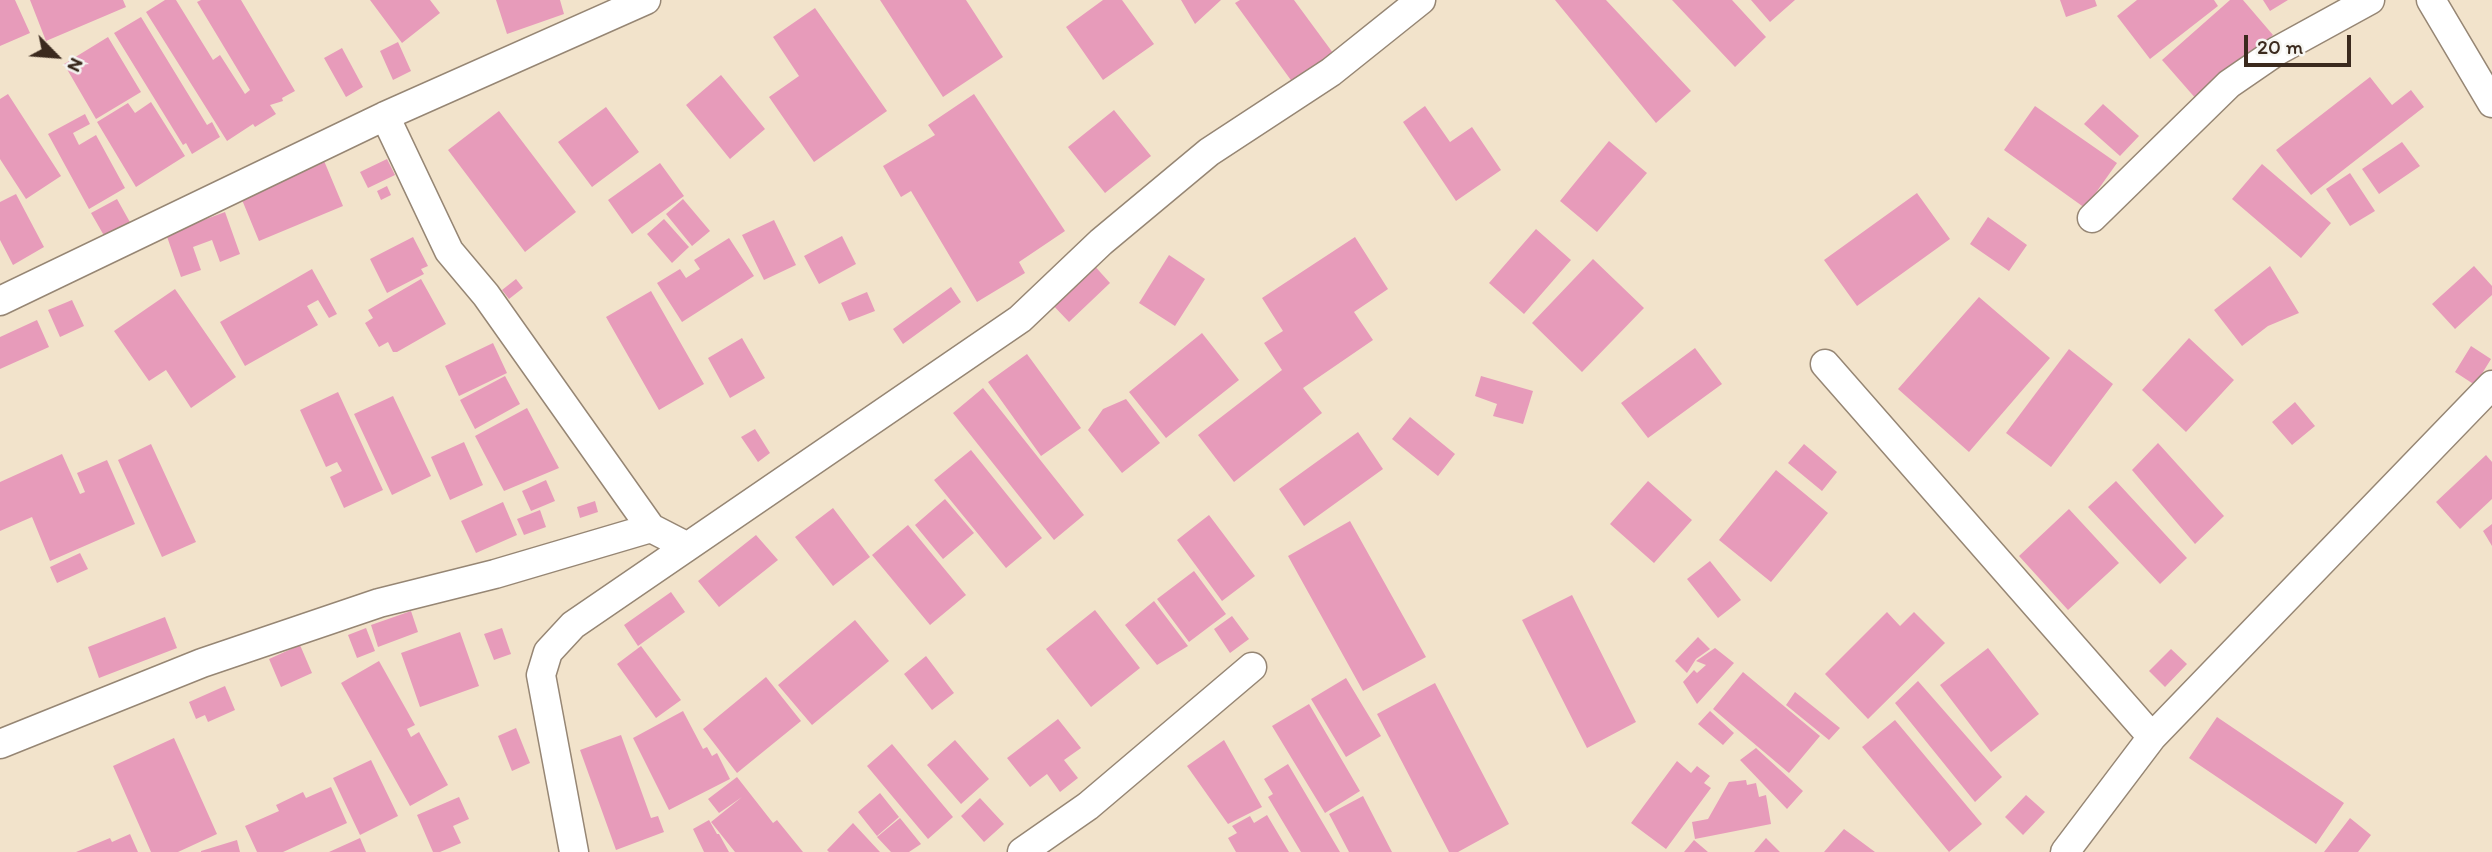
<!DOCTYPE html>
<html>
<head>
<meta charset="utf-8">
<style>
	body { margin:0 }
	#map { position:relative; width:2492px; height:852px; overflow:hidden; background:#f2e3cb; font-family:Itim,sans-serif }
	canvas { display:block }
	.north { position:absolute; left:21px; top:21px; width:70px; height:70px; -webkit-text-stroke:5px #f6f6f2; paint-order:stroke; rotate:115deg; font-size:19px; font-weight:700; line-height:28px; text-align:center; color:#3b2a1e }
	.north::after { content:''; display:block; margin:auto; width:24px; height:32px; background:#3b2a1e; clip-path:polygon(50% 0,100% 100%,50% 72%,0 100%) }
	.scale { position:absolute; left:2244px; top:35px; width:107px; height:32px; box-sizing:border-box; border:4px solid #3b2a1e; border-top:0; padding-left:9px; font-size:21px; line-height:24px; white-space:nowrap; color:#3b2a1e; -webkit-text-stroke:5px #f6f6f2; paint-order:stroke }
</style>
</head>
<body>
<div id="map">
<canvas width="2492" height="852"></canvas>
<div class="north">N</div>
<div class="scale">20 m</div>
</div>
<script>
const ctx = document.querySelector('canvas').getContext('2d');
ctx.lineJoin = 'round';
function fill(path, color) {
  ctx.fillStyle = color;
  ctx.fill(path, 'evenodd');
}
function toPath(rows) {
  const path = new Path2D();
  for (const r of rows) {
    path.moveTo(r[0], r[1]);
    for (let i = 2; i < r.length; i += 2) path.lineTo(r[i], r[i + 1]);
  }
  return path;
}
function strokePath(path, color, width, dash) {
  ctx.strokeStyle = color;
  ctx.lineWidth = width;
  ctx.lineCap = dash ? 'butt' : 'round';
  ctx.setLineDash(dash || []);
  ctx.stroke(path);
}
const building = toPath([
	[0,0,15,0,30,33,0,46],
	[30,0,123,0,126,7,46,41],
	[165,0,176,0,213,60,220,55,245,94,250,90,197,2,201,0,241,0,295,91,282,98,283,101,270,105,276,114,255,127,253,124,227,141,146,12],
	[370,0,430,0,440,13,402,43],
	[496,0,560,0,564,14,507,34],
	[880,0,966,0,1003,57,943,97],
	[1103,0,1122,0,1154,44,1103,80,1066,27],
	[1181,0,1221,0,1195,24],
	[1240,0,1294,0,1333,53,1293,83,1235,3],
	[1555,0,1606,0,1691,91,1656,123],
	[1672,0,1732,0,1766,37,1735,67],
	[1751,0,1795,0,1770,22],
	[2060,0,2095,0,2097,6,2066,17],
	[2137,0,2214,0,2218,6,2150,59,2117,16],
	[2230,0,2243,0,2273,35,2197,100,2162,60],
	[2263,0,2288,0,2270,11],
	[815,8,887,111,814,162,769,97,799,76,773,37],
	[141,17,207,125,212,122,220,137,192,154,186,143,183,145,114,33],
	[108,37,141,92,96,119,64,64],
	[398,42,411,71,393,80,380,51],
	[342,48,363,87,346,97,324,58],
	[721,75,765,129,730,159,686,105],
	[2370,77,2392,105,2411,90,2424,107,2311,195,2276,150],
	[8,94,61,176,26,199,0,159,0,99],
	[974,94,1065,231,1019,262,1025,273,977,302,911,191,901,197,883,166,935,135,928,125],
	[151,102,185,156,136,187,97,122,128,103,135,113],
	[2103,104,2139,136,2120,156,2084,124],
	[1425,106,1450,142,1472,127,1501,170,1456,201,1403,122],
	[2035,106,2117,163,2085,208,2004,150],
	[606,107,639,152,592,187,558,142],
	[1114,110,1151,156,1105,193,1068,147],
	[499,111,576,212,525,252,448,150],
	[85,114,90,124,73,133,79,145,96,135,125,188,89,209,48,134],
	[1609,141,1647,173,1597,232,1560,201],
	[2402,142,2420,166,2379,194,2362,169],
	[322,156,343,206,259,241,240,195],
	[387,159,395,175,368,188,360,172],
	[660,163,684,196,632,234,608,200],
	[2262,164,2331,223,2301,258,2232,199],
	[2350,173,2375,211,2350,226,2326,189],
	[387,186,391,195,381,200,377,191],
	[1917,193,1950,239,1857,306,1824,260],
	[16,194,44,247,13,265,0,240,0,202],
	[117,199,131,224,106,239,91,213],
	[683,199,710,231,692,246,666,214],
	[225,212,240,254,220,262,212,240,193,247,201,270,181,277,164,228,185,227],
	[1988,217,2027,245,2009,271,1970,244],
	[664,219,689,247,672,263,647,234],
	[774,220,796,265,764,280,742,235],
	[1536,229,1571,260,1524,314,1489,283],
	[842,236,856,264,819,284,804,256],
	[413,237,428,266,421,269,424,274,387,293,370,259],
	[1355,237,1388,289,1354,312,1373,340,1303,388,1322,413,1234,482,1198,435,1282,370,1264,343,1283,331,1262,298],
	[729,238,754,276,682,322,657,283,680,269,686,278,700,269,694,260],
	[1169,255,1205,279,1175,326,1139,303],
	[1593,259,1644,308,1582,372,1532,323],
	[1092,263,1110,283,1069,322,1050,302],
	[2270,266,2299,313,2268,326,2242,346,2214,310],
	[2474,266,2492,286,2492,295,2455,329,2432,304],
	[312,269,337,314,329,318,318,300,307,306,318,325,245,366,220,322],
	[421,279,446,324,397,352,393,352,388,342,379,347,365,323,373,318,368,310],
	[516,279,523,288,509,299,502,290],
	[951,287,961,302,903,344,893,329],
	[175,289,236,377,191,408,166,370,149,381,114,331],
	[651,291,704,384,659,410,606,317],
	[867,292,875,311,849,321,841,303],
	[1979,297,2050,358,1969,452,1898,389],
	[72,300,84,326,60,337,48,310],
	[37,320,49,347,0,369,0,337],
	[1202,333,1239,380,1166,438,1129,392],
	[742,338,765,378,730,398,708,358],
	[2189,338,2234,380,2186,432,2142,390],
	[493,343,507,373,459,396,445,366],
	[2471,346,2491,359,2475,385,2455,372],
	[1695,348,1722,384,1648,438,1621,403],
	[2069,349,2113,384,2051,467,2006,433],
	[1027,354,1081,428,1041,456,988,382],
	[505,376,520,404,475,429,460,400],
	[1481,376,1533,391,1523,424,1493,416,1497,404,1475,396],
	[983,388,1084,515,1054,540,953,413],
	[338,392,383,490,344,508,330,477,342,471,337,462,326,467,300,410],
	[393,396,431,476,392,495,354,414],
	[1126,399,1160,443,1122,473,1088,430,1103,409],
	[2295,402,2315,426,2292,445,2272,422],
	[527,408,559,468,504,491,475,436],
	[1410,417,1455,454,1438,476,1392,439],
	[755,429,770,453,758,462,741,437],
	[1358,432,1383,469,1304,526,1279,489],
	[464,442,483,485,450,500,431,457],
	[2158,443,2224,516,2195,544,2132,470],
	[151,444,196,542,162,557,118,460],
	[1804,444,1837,472,1822,491,1788,463],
	[971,450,1042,538,1006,568,934,480],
	[62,454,80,494,85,492,77,473,107,460,135,524,50,561,32,517,0,531,0,482],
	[2486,455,2492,462,2492,499,2460,529,2436,502],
	[1776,470,1828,513,1771,582,1719,540],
	[546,480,555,501,531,511,522,491],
	[1648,481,1692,520,1654,563,1610,524],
	[2116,481,2187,558,2160,584,2088,507],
	[945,499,974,533,943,559,915,525],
	[595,501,598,512,580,518,577,507],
	[503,502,517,535,476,553,461,521],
	[833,508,870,557,833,586,795,537],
	[2069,509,2119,563,2068,610,2019,556],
	[540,510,546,527,524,535,517,519],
	[1209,515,1255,576,1222,601,1177,540],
	[1350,521,1426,657,1363,691,1288,556],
	[2492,524,2492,546,2483,531],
	[908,525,966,595,930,625,872,555],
	[756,535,778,560,719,607,698,581],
	[80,553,88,569,57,583,50,567],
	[1710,561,1741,600,1718,618,1687,579],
	[1194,571,1226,614,1189,642,1157,599],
	[671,592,685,612,638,646,624,625],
	[1572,595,1636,722,1587,748,1522,620],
	[1154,601,1188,646,1157,665,1125,625],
	[1095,610,1140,668,1091,707,1046,649],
	[411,611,418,632,378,647,371,625],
	[1887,612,1900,626,1914,612,1945,643,1868,719,1825,674],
	[1232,616,1249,639,1230,653,1214,629],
	[165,617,177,648,99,678,88,647],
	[855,620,889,661,812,725,778,685],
	[366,628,375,651,357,658,348,635],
	[502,628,511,654,494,660,484,634],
	[460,632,479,686,420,707,401,653],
	[1698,637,1710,649,1696,659,1687,673,1675,661],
	[300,645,312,673,281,687,269,659],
	[641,646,681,700,656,718,617,664],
	[1715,648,1734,663,1697,704,1683,682,1694,670,1697,673,1706,665,1696,661],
	[1988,648,2039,714,1991,752,1940,685],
	[2171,649,2187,664,2165,687,2149,671],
	[926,656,954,693,932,710,904,674],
	[379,661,415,725,407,729,411,737,419,732,448,785,410,806,341,683],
	[1743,672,1820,736,1789,773,1713,709],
	[766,677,801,721,737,773,703,729],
	[1346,678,1381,736,1346,757,1311,699],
	[1918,681,2002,777,1975,802,1895,703],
	[1435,683,1509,824,1458,852,1449,852,1377,714],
	[225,686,235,710,208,722,205,715,196,719,189,702],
	[1795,692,1840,728,1829,740,1786,705],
	[1309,704,1360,791,1325,813,1272,726],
	[683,711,703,749,707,747,712,756,717,753,730,779,669,810,633,738],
	[1710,711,1734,733,1723,745,1698,724],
	[2217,717,2344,803,2316,844,2189,758],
	[1058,719,1081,748,1064,760,1078,778,1060,792,1047,774,1030,787,1007,758],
	[1895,720,1982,824,1949,852,1862,747],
	[516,728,530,763,512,771,498,736],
	[621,735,651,818,658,816,664,832,616,850,580,750],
	[174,738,217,834,178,852,151,852,113,766],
	[955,740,989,779,961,804,927,765],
	[1224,740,1262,807,1228,824,1187,766],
	[892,744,953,817,928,839,867,766],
	[1756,748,1803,791,1787,809,1740,760],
	[371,760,398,816,360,835,333,778],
	[1677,761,1691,773,1697,766,1710,776,1704,783,1711,788,1666,849,1631,823],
	[1288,764,1340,852,1301,852,1268,797,1273,794,1264,779],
	[737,777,773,823,777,820,803,852,735,852,711,822,742,797,719,813,708,799],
	[1746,780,1747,785,1756,783,1759,797,1766,795,1771,824,1695,839,1692,822,1708,819,1729,782],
	[331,787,347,823,283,852,257,852,245,826,279,811,276,805,303,792,306,798],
	[880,793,899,817,877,836,858,812],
	[2026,795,2045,812,2023,835,2005,817],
	[1363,796,1392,852,1349,852,1329,814],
	[459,797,469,819,453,826,461,843,440,852,433,852,417,815],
	[980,798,1004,824,984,842,961,816],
	[1267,815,1289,852,1236,852,1228,838,1237,833,1232,826,1250,816,1254,823],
	[900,818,921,844,909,852,891,852,877,837],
	[2350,818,2371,835,2358,852,2324,852],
	[709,820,717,834,719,834,729,852,704,852,693,829],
	[853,823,880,852,829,852,827,850],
	[1844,829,1875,852,1824,852],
	[130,834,138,852,76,852,110,838,112,842],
	[360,838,366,852,329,852],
	[1766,838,1780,852,1754,852],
	[237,840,240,852,201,852,201,851],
	[1694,840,1708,852,1684,852]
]);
const street = toPath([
	[2431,0,2492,103],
	[385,116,449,251,486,295,651,528],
	[2092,218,2229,84,2277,51,2370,0],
	[0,301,385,116,646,0],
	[1825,364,2152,737],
	[0,744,202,663,379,603,495,574,651,528,686,546],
	[574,852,541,675,548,652,573,625,1020,319,1101,242,1209,152,1331,72,1421,0],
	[1022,852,1088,806,1252,667],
	[2065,852,2152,737,2492,385]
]);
fill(building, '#e79bba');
strokePath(street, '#968674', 31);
strokePath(street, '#fff', 28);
</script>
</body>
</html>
